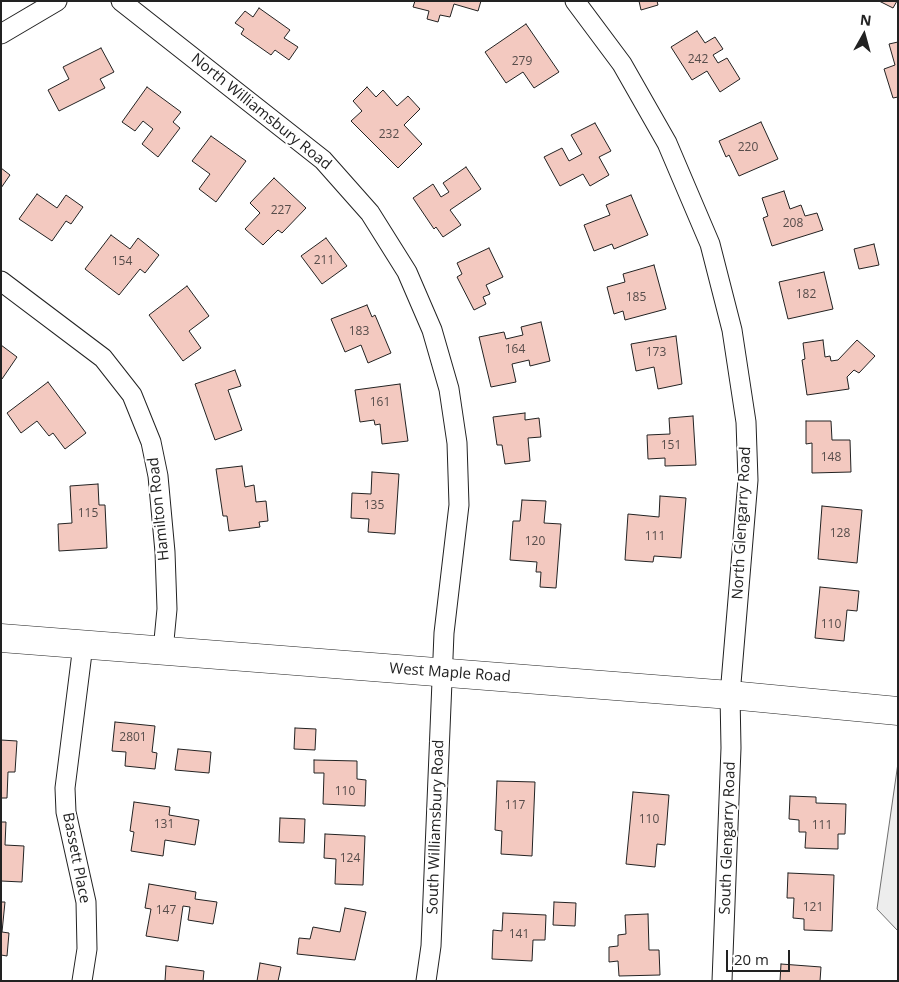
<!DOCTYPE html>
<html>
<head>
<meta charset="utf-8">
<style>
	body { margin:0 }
	#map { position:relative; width:899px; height:982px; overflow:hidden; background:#fff; font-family:"Open Sans",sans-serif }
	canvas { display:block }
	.frame { position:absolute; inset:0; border:2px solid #222; pointer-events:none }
	.north { position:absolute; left:839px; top:10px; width:50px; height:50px; -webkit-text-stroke:4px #fff; paint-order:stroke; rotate:7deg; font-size:14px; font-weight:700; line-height:20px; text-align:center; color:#222 }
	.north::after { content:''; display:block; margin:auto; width:18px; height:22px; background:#222; clip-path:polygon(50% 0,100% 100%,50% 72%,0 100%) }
	.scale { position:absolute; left:726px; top:950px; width:64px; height:22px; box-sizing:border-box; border:2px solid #222; border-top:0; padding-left:6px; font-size:15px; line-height:18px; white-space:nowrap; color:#222; -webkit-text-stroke:4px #fff; paint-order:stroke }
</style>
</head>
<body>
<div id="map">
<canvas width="899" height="982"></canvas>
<div class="frame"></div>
<div class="north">N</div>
<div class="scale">20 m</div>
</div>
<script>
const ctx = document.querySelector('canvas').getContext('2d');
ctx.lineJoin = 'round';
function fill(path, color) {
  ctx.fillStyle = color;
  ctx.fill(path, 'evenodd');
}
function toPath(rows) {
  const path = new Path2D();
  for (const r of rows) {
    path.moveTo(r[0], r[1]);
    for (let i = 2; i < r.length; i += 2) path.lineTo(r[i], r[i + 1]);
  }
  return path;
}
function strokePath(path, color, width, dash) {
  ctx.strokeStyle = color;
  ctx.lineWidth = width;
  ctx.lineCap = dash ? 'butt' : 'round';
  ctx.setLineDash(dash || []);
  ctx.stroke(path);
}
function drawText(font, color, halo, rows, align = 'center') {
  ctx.font = font + ' "Open Sans",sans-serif';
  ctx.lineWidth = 4;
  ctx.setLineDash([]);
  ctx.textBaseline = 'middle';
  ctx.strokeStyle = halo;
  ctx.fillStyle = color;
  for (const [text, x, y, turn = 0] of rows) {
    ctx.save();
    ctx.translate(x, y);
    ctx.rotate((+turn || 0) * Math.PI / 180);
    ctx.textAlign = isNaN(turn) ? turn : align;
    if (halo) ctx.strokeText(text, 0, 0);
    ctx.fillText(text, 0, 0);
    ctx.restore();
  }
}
const parking = toPath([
	[898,763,898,931,877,909,898,763]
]);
const building = toPath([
	[415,1,481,1,478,11,454,4,450,17,440,15,438,22,427,19,429,11,413,7,415,1],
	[639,1,657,1,658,5,641,10,639,1],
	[879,1,897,1,893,8,879,1],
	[259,8,290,30,284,38,298,47,289,60,275,50,271,55,241,34,244,29,235,23,245,11,253,17,259,8],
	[526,24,559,72,534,88,523,72,506,83,485,52,526,24],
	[697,31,705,43,715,37,723,49,713,55,718,63,727,58,740,79,720,92,707,71,692,80,671,47,697,31],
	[898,42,898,97,893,98,884,69,895,65,889,44,898,42],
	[101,48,114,72,100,79,105,88,59,111,48,90,69,79,63,67,101,48],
	[147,87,181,112,173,122,180,128,158,157,142,144,153,129,143,121,135,131,122,122,147,87],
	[367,87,376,97,383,90,397,106,408,96,420,109,404,125,422,144,398,168,351,121,362,111,353,101,367,87],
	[761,122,778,159,739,176,729,155,726,157,719,141,761,122],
	[595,123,611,151,599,157,609,175,590,186,583,174,560,186,544,157,562,148,569,161,582,154,571,135,595,123],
	[211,136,246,161,216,202,199,189,210,174,192,161,211,136],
	[466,167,481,189,450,210,461,225,443,237,436,227,434,229,413,198,433,184,441,197,449,192,443,183,466,167],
	[1,168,10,175,1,188,1,168],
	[274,178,306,208,282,233,278,230,263,245,245,229,260,213,250,203,274,178],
	[784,191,790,209,801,205,805,216,817,213,823,230,772,246,763,218,768,216,762,198,784,191],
	[37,194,57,208,66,195,83,207,71,224,66,221,52,241,19,219,37,194],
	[631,195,648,235,614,249,612,244,594,251,584,225,610,215,606,205,631,195],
	[111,235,130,249,138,238,159,255,145,273,140,269,119,295,85,269,111,235],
	[326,238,347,266,322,284,301,256,326,238],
	[874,244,879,265,859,269,854,249,874,244],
	[489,248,503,277,486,285,490,294,483,297,486,304,474,310,457,277,462,274,457,263,489,248],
	[654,265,666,309,625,320,623,311,614,314,607,287,625,282,623,274,654,265],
	[824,272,833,309,788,319,779,282,824,272],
	[187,286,209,316,189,331,201,348,183,361,149,315,187,286],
	[367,305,372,317,375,315,391,353,368,363,361,345,345,352,331,319,367,305],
	[541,322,550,361,530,366,529,360,512,364,516,382,491,387,479,337,504,332,506,339,523,335,521,327,541,322],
	[676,336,682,384,658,389,654,367,636,371,631,344,676,336],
	[823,340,825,357,830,356,831,361,838,360,857,340,875,356,859,373,854,370,847,377,849,389,807,395,802,360,805,359,803,343,823,340],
	[1,345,17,357,2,379,1,379,1,345],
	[235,370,241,386,228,390,242,430,215,440,195,384,235,370],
	[48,382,86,433,65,449,53,433,49,436,37,421,21,433,7,413,48,382],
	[400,384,408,441,382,444,380,424,375,425,374,420,360,422,355,390,400,384],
	[525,413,525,420,539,418,541,437,528,438,530,461,505,464,502,445,497,445,493,417,525,413],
	[693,416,696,465,665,466,665,458,648,459,647,435,670,434,669,418,693,416],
	[806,421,831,421,832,440,850,440,851,472,812,473,812,443,806,444,806,421],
	[242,466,245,487,254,485,256,502,266,501,268,521,259,522,260,527,229,531,227,516,223,516,216,469,242,466],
	[372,472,399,474,395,534,368,532,369,519,351,518,352,493,371,494,372,472],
	[98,484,99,505,105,505,107,548,59,551,58,524,72,523,70,486,98,484],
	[660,496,686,498,681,558,654,556,653,562,625,560,628,514,659,517,660,496],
	[522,500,546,501,544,523,561,524,556,588,540,587,541,572,536,572,537,562,510,560,513,521,520,521,522,500],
	[822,506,862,510,857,563,818,559,822,506],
	[820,587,859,591,857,611,847,610,844,641,815,638,820,587],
	[115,722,155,726,152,752,157,753,155,769,125,766,126,752,112,751,115,722],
	[295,728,316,729,315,750,294,749,295,728],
	[1,740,17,741,15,772,8,772,7,798,1,798,1,740],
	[178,749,211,752,209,773,175,770,178,749],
	[314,760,357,761,357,779,366,780,365,806,323,804,324,773,314,773,314,760],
	[497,781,535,782,532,856,501,854,502,831,495,830,497,781],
	[633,792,669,795,665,845,657,844,655,867,626,864,633,792],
	[790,796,816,797,816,803,846,804,845,834,838,834,838,849,805,848,806,832,799,832,799,820,789,819,790,796],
	[134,802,170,807,169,815,199,820,195,845,165,840,163,856,131,851,134,832,130,831,134,802],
	[280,818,305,819,304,843,279,842,280,818],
	[1,822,6,822,5,845,24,846,22,882,1,881,1,822],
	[325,834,365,836,363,885,335,884,336,859,324,858,325,834],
	[788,873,834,875,832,931,804,930,804,919,793,918,794,898,787,898,788,873],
	[149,884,196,892,195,899,217,902,213,924,188,920,190,907,183,906,178,941,146,936,151,909,145,908,149,884],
	[1,902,5,902,2,932,9,933,7,956,1,955,1,902],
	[554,902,576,903,575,926,553,925,554,902],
	[345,908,366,912,355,960,297,954,299,938,310,939,313,927,340,932,345,908],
	[503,913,546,915,545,940,533,940,532,961,492,959,493,930,502,931,503,913],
	[648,914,649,950,659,950,660,975,619,976,618,961,609,962,609,947,618,946,618,935,626,934,625,915,648,914],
	[260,963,281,967,278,981,257,981,260,963],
	[781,964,821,967,820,981,780,981,781,964],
	[166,966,204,971,203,981,165,981,166,966]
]);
const minor = toPath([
	[121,1,323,160,370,213,407,272,432,330,449,389,457,443,459,505,444,633,431,946,426,981],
	[575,1,622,64,667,143,710,244,732,330,746,422,748,480,730,695,731,748,722,981],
	[1,34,57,1],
	[1,281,103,358,132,395,151,442,158,476,165,552,167,609,163,651],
	[82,981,87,949,86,902,66,812,65,788,83,645]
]);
const secondary = toPath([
	[1,638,730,695,898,711]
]);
const numberNames = [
	["242",698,60],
	["279",522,62],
	["232",389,135],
	["220",748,148],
	["227",281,211],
	["208",793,224],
	["211",324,261],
	["154",122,262],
	["182",806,295],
	["185",636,298],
	["183",359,332],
	["164",515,350],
	["173",656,353],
	["161",380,403],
	["151",671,446],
	["148",831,458],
	["135",374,506],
	["115",88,514],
	["128",840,534],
	["111",655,537],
	["120",535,542],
	["110",831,625],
	["2801",133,738],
	["110",345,792],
	["117",515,806],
	["110",649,820],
	["131",164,825],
	["111",822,826],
	["124",350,859],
	["121",813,908],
	["147",166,911],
	["141",519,935]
];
const streetNames = [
	["North Williamsbury Road",261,112,39],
	["Hamilton Road",159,509,-96],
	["North Glengarry Road",742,523,-87],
	["West Maple Road",450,673,4],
	["South Williamsbury Road",436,827,-88],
	["South Glengarry Road",728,838,-88],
	["Bassett Place",76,858,79]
];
fill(parking, '#ededed');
strokePath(parking, '#6f6f6f', 1);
fill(building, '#f3c9c0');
strokePath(building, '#222', 1);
strokePath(minor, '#222', 21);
strokePath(secondary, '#222', 29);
strokePath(minor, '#fff', 19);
strokePath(secondary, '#fff', 28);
drawText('12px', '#564c4a', null, numberNames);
drawText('15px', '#222', '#fff', streetNames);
</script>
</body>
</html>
